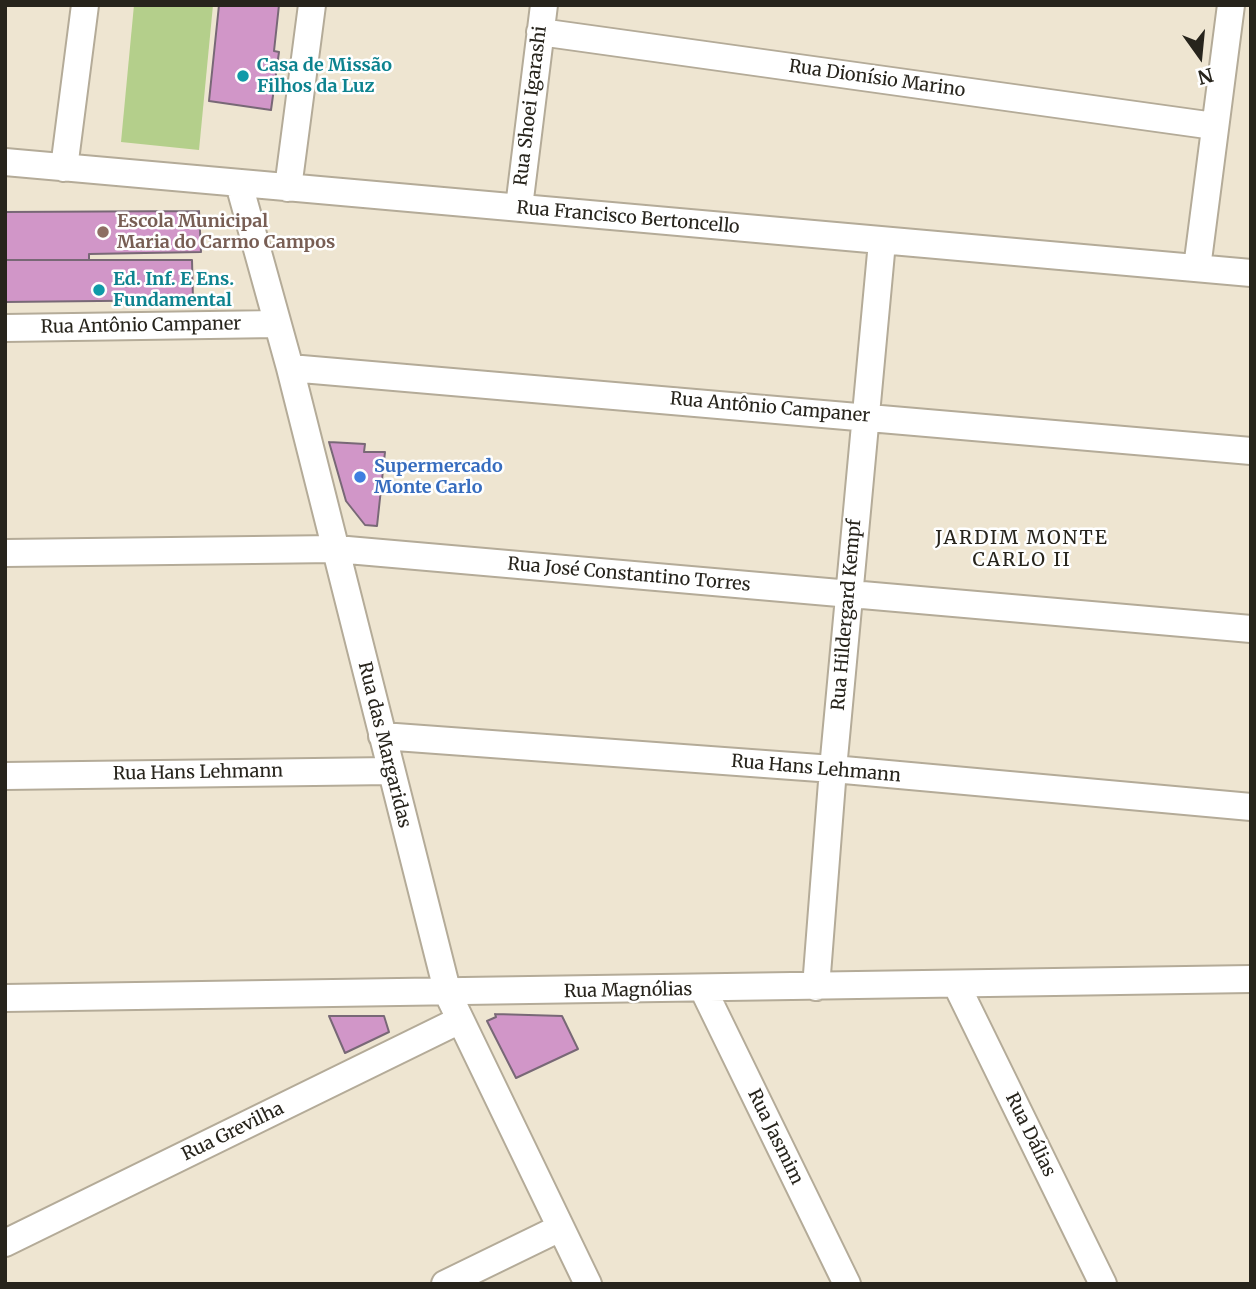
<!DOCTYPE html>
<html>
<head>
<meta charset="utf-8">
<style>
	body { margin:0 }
	#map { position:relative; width:1256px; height:1289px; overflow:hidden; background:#eee5d1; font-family:Merriweather,serif }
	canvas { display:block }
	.frame { position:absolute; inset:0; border:7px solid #27241c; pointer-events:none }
	.north { position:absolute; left:1165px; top:21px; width:70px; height:70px; -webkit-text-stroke:5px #fff; paint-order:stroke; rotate:165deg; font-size:19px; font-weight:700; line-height:28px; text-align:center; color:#27241c }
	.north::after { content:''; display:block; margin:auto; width:24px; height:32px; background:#27241c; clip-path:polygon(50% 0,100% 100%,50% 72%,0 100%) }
</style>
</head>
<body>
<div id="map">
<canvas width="1256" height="1289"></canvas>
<div class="frame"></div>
<div class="north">N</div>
</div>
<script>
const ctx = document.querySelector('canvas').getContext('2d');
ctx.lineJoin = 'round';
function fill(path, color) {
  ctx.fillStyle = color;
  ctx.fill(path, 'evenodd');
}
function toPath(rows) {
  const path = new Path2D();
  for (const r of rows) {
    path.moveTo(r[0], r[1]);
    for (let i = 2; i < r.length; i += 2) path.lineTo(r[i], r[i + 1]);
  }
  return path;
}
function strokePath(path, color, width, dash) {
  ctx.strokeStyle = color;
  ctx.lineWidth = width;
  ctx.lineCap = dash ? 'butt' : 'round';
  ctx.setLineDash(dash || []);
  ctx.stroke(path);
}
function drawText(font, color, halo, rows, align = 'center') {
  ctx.font = font + ' Merriweather,serif';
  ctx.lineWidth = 5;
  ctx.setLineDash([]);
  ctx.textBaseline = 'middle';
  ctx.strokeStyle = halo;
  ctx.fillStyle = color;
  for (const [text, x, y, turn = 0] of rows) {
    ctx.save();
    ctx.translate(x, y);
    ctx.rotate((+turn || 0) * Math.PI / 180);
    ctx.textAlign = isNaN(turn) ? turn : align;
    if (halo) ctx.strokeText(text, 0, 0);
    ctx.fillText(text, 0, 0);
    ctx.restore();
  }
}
const green = toPath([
	[134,5,213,5,199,150,121,142]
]);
const building = toPath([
	[219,5,279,5,274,51,279,52,271,110,209,101,219,5],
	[199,211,201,252,89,254,89,260,5,260,5,212,199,211],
	[5,260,192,260,193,300,5,302,5,260],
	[329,442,365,444,364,452,385,452,377,526,365,525,346,501,329,442],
	[495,1014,562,1016,578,1049,516,1078,487,1021,496,1017,495,1014],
	[329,1016,384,1016,389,1032,345,1053,329,1016]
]);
const street = toPath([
	[540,32,1214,126],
	[5,162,1251,273],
	[64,168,85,5],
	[239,184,290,368,448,994,588,1284],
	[288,188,312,5],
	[519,207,544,5],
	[1197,268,1231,5],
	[5,328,277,324],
	[290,368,1251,451],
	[5,553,336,549,1251,629],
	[382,736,833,769,1251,807],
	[5,776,391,771],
	[957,986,1103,1284],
	[816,987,833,769,882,242],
	[703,989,847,1284],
	[5,998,1251,979],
	[5,1243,460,1020],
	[445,1284,560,1228]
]);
const markers = [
	[243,76,7,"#0f9aa8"],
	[103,232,7,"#8d6e63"],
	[99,290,7,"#0f9aa8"],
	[360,477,7,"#3f7fe0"]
];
const cultureNames = [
	["Casa de Missão",257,66],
	["Filhos da Luz",257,87],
	["Ed. Inf. E Ens.",113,280],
	["Fundamental",113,301]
];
const streetNames = [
	["Rua Dionísio Marino",877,79,8],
	["Rua Shoei Igarashi",531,106,-83],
	["Rua Francisco Bertoncello",628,218,5],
	["Rua Antônio Campaner",141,326,-1],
	["Rua Antônio Campaner",770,408,5],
	["Rua José Constantino Torres",629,575,5],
	["Rua Hildergard Kempf",847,615,-85],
	["Rua das Margaridas",384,745,76],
	["Rua Hans Lehmann",816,769,5],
	["Rua Hans Lehmann",198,773,-1],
	["Rua Magnólias",628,991,-1],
	["Rua Grevilha",233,1132,-26],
	["Rua Dálias",1030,1135,64],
	["Rua Jasmim",775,1137,64]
];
const educationNames = [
	["Escola Municipal",117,222],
	["Maria do Carmo Campos",117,243]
];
const shopNames = [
	["Supermercado",374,467],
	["Monte Carlo",374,488]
];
const neighbourhoodNames = [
	["JARDIM MONTE",1022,539],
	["CARLO II",1022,561]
];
fill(green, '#b4cf8b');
fill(building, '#d196c8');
strokePath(building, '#786876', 2);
strokePath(street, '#b4ab98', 30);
strokePath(street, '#fff', 26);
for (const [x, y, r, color] of markers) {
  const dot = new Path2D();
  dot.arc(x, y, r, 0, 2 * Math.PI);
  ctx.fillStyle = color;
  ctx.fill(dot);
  strokePath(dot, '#fff', 2.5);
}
drawText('bold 18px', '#0d838f', '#fff', cultureNames, 'left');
drawText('18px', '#27241c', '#fff', streetNames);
drawText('bold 18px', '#785e54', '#fff', educationNames, 'left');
drawText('bold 18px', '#366cbe', '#fff', shopNames, 'left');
ctx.letterSpacing = '2px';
drawText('19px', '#27241c', '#fff', neighbourhoodNames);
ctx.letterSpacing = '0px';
</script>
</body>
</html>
